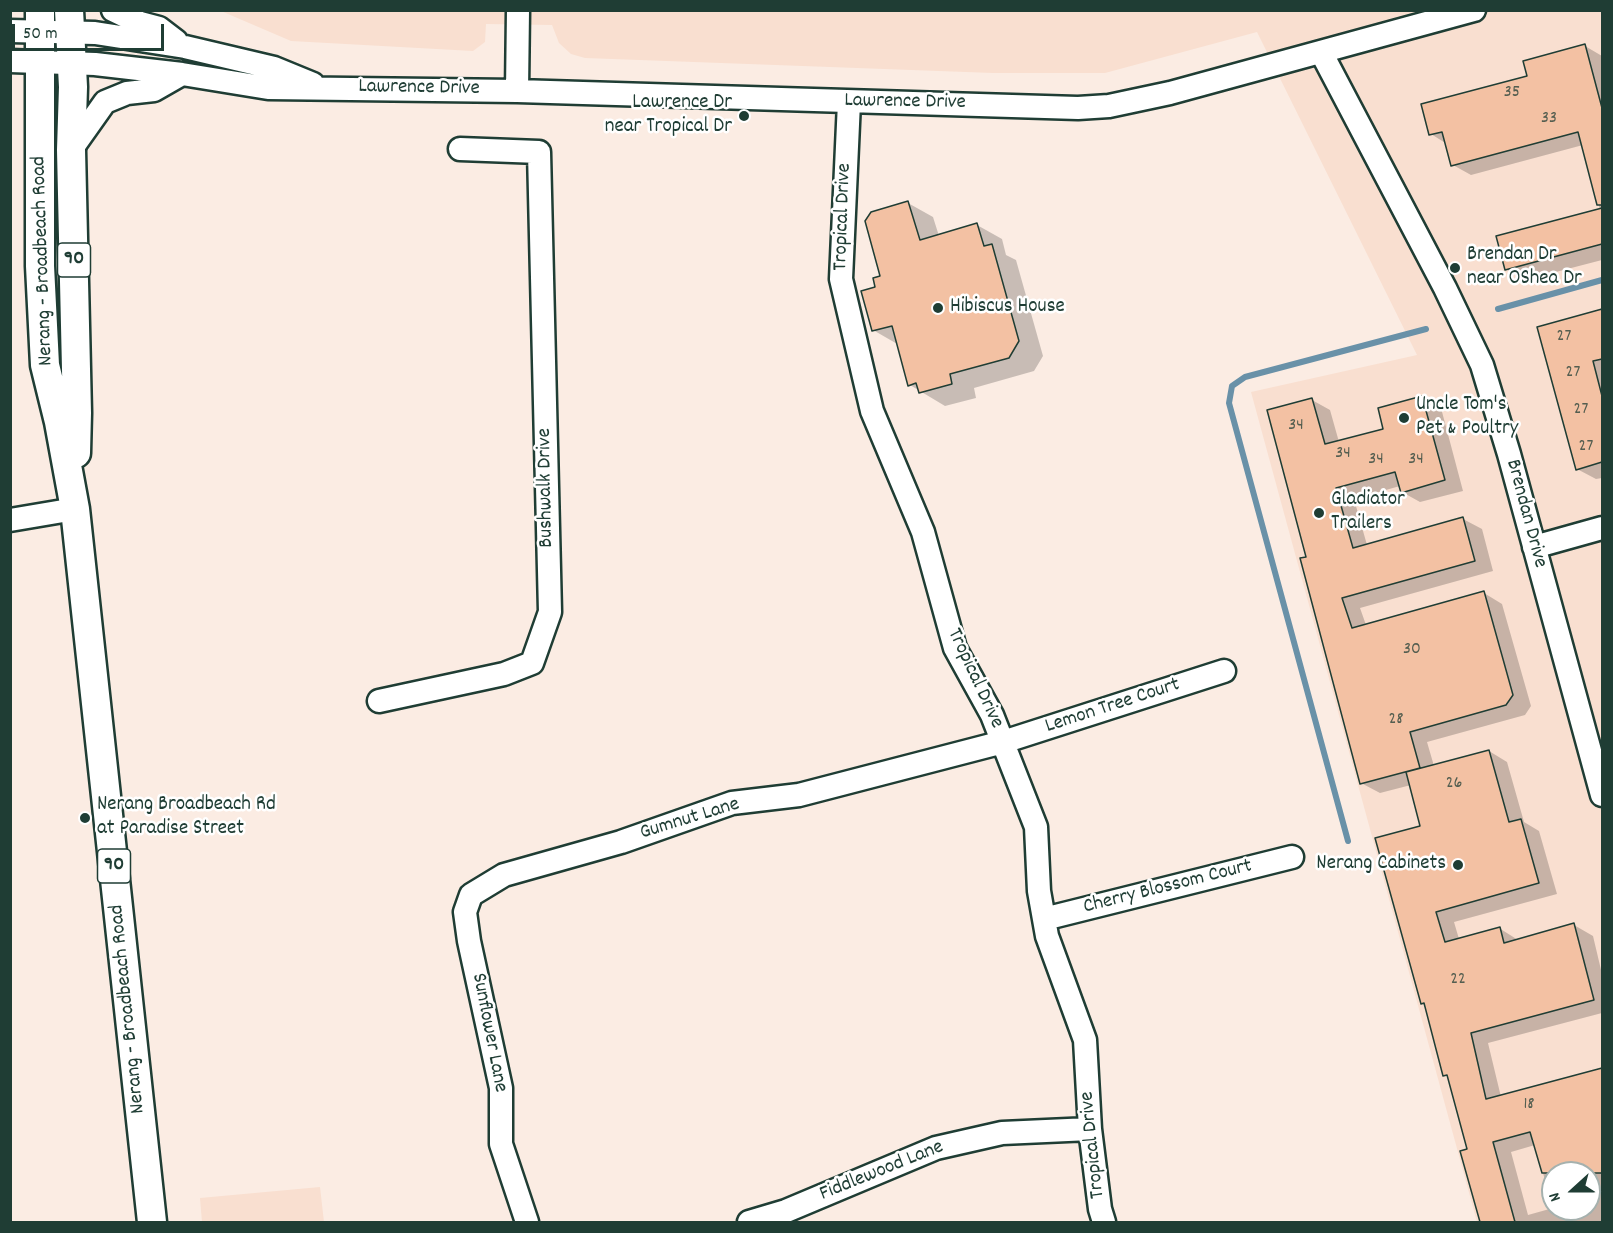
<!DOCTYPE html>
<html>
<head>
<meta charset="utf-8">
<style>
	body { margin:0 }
	#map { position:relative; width:1613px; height:1233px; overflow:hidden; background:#fbece3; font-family:Dekko,sans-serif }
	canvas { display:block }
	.frame { position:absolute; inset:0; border:12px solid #1f3d34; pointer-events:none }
	.north { position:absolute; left:1541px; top:1161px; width:60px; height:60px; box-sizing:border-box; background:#fff; border:2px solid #a5b1ae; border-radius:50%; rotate:249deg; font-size:16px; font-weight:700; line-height:24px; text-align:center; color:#1f3d34 }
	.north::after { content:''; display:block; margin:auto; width:21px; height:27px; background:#1f3d34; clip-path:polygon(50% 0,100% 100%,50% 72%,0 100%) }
	.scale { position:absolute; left:12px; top:24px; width:152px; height:27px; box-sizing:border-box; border:3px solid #1f3d34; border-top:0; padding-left:8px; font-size:18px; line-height:21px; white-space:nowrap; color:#1f3d34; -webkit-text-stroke:4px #fff; paint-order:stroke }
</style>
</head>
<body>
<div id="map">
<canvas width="1613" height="1233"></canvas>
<div class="frame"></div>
<div class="north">N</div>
<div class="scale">50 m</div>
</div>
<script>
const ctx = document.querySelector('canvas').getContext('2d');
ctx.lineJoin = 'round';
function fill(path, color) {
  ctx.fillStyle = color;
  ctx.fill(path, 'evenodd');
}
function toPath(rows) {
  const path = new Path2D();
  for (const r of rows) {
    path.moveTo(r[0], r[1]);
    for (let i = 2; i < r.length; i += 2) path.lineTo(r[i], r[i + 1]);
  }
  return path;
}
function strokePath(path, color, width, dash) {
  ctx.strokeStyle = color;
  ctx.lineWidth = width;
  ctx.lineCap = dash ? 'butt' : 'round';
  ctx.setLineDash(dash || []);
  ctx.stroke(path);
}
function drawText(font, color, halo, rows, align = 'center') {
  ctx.font = font + ' Dekko,sans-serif';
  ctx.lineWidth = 5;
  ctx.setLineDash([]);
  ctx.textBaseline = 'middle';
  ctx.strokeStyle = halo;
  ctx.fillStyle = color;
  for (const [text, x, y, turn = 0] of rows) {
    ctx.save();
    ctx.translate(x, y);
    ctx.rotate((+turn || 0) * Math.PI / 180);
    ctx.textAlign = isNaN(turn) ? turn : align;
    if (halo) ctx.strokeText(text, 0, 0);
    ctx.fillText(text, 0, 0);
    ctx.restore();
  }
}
const built = toPath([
	[221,11,1602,11,1602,1222,1477,1222,1251,392,1417,355,1257,32,1105,73,993,73,585,58,571,54,559,43,552,25,486,24,485,42,473,51,291,41],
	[1553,1173,1589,1173,1589,1209,1553,1209],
	[320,1187,324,1222,202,1222,200,1198]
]);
const shadow = toPath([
	[1585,46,1602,56,1602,260,1525,280,1506,269,1600,210,1583,145,1471,175,1453,165,1447,144,1431,134],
	[908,203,933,217,939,236,977,225,1002,239,1006,255,1016,260,1043,356,1034,371,974,388,976,398,945,406,910,385,899,345,873,330,877,288],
	[1602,310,1602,478,1596,479,1577,469,1539,328],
	[1422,398,1441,408,1463,491,1420,502,1402,492,1400,486,1354,499,1367,545,1463,519,1482,529,1493,571,1360,608,1366,625,1484,593,1502,604,1531,706,1525,715,1427,742,1434,766,1489,751,1507,762,1524,822,1539,831,1557,894,1454,922,1459,939,1499,928,1518,940,1574,925,1593,936,1602,974,1602,1013,1488,1043,1501,1097,1602,1069,1602,1222,1481,1222,1462,1152,1469,1151,1449,1077,1445,1075,1426,1005,1422,1003,1422,827,1411,785,1380,793,1361,783,1308,558,1312,400,1330,410,1339,442,1385,430],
	[1535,1145,1553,1208,1528,1215,1511,1152],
	[1553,1173,1589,1173,1589,1209,1553,1209]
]);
const stream = toPath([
	[1498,309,1602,280],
	[1348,841,1229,403,1232,386,1245,377,1426,329]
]);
const building = toPath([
	[1585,44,1602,108,1602,205,1597,205,1578,132,1451,166,1442,132,1429,135,1421,104,1527,76,1523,61,1585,44],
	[908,201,920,240,977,223,984,246,992,244,1019,341,1009,358,950,374,952,384,919,393,916,383,908,386,892,326,872,331,861,291,875,287,873,278,880,276,865,221,871,212,908,201],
	[1602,208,1602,244,1505,270,1496,236,1602,208],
	[1602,309,1602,359,1593,361,1602,396,1602,462,1576,470,1537,327,1602,309],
	[1422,396,1445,480,1401,493,1395,472,1336,488,1353,548,1463,517,1475,561,1342,598,1352,628,1484,591,1513,695,1506,705,1410,732,1420,768,1360,784,1300,558,1306,557,1267,410,1312,398,1325,444,1383,429,1378,408,1422,396],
	[1489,750,1509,822,1521,819,1539,883,1436,912,1445,942,1500,927,1504,943,1574,923,1594,1000,1471,1033,1486,1099,1602,1068,1602,1173,1542,1173,1530,1132,1493,1142,1515,1222,1480,1222,1460,1151,1467,1149,1447,1075,1443,1076,1424,1003,1421,1004,1375,838,1420,826,1406,772,1489,750]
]);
const minor = toPath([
	[113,10,140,23,159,28,176,41],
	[10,31,95,33,185,47,274,68,313,84],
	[1321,52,1445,288,1482,365,1509,454,1602,795],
	[10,61,95,64,182,74,268,88,517,91,1078,108,1109,106,1170,93,1474,10],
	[517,91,518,10],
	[849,102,841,279,872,411,923,532,955,648,992,715,1036,827,1039,891,1047,936,1085,1040,1090,1129,1100,1209,1104,1222],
	[71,150,105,102,127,93,154,90,182,74],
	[10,520,75,509],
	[1534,547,1602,528],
	[379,701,504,674,532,663,550,612,539,152,460,149],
	[1044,919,1292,857],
	[527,1222,501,1144,501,1088,469,941,465,912,471,895,504,875,621,842,732,803,799,795,1003,742,1224,671],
	[749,1222,786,1211,936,1148,1002,1133,1090,1129]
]);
const major = toPath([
	[40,10,40,266,45,365,59,422,75,509,152,1222],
	[69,10,73,87,71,150,77,413,76,453]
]);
const markers = [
	[744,116,6,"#1f3d34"],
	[1455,268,6,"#1f3d34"],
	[938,308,6,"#1f3d34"],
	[1404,418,6,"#1f3d34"],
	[1319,513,6,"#1f3d34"],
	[85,818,6,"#1f3d34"],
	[1458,865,6,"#1f3d34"]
];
const numberNames = [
	["35",1512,94],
	["33",1549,120],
	["27",1564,338],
	["27",1573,374],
	["27",1581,411],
	["34",1296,427],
	["27",1586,448],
	["34",1343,455],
	["34",1376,461],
	["34",1416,461],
	["30",1412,651],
	["28",1396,721],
	["26",1454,785],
	["22",1458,981],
	["18",1529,1106]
];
const shields = [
	[74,260,33],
	[114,866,33]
];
const shieldNames = [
	["90",74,260],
	["90",114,866]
];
const streetNames = [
	["Lawrence Drive",419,89,1],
	["Lawrence Drive",905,103,1],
	["Tropical Drive",844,217,-88],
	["Nerang - Broadbeach Road",44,261,-92],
	["Bushwalk Drive",547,488,-91],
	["Brendan Drive",1525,514,75],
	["Tropical Drive",974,679,65],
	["Lemon Tree Court",1113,707,-18],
	["Gumnut Lane",690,820,-17],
	["Cherry Blossom Court",1168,888,-14],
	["Nerang - Broadbeach Road",129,1009,-96],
	["Sunflower Lane",488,1033,79],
	["Tropical Drive",1094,1145,-96],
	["Fiddlewood Lane",882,1172,-22]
];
const poiNames = [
	["Lawrence Dr",732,104,"right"],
	["near Tropical Dr",732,128,"right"],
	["Brendan Dr",1467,256],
	["near OShea Dr",1467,280],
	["Hibiscus House",950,308],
	["Uncle Tom's",1416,406],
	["Pet & Poultry",1416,430],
	["Gladiator",1331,501],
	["Trailers",1331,525],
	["Nerang Broadbeach Rd",97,806],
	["at Paradise Street",97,830],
	["Nerang Cabinets",1446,865,"right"]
];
fill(built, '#f9dfd0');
fill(shadow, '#0003');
strokePath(stream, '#6991a8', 6);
fill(building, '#f3c1a3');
strokePath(building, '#1f3d34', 1.5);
strokePath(minor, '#1f3d34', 27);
strokePath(major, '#1f3d34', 33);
strokePath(minor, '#fff', 22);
strokePath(major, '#fff', 28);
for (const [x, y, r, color] of markers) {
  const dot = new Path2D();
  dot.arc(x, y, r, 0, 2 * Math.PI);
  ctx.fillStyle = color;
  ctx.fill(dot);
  strokePath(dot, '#fff', 2);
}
drawText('18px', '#545e50', null, numberNames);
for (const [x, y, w] of shields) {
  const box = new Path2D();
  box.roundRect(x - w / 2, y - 17, w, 34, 4.5);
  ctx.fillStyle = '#fff';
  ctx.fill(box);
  strokePath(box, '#1f3d34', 1.5);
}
drawText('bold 20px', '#1f3d34', null, shieldNames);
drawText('21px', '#1f3d34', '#fff', streetNames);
drawText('21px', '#1f3d34', '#fff', poiNames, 'left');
</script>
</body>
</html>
